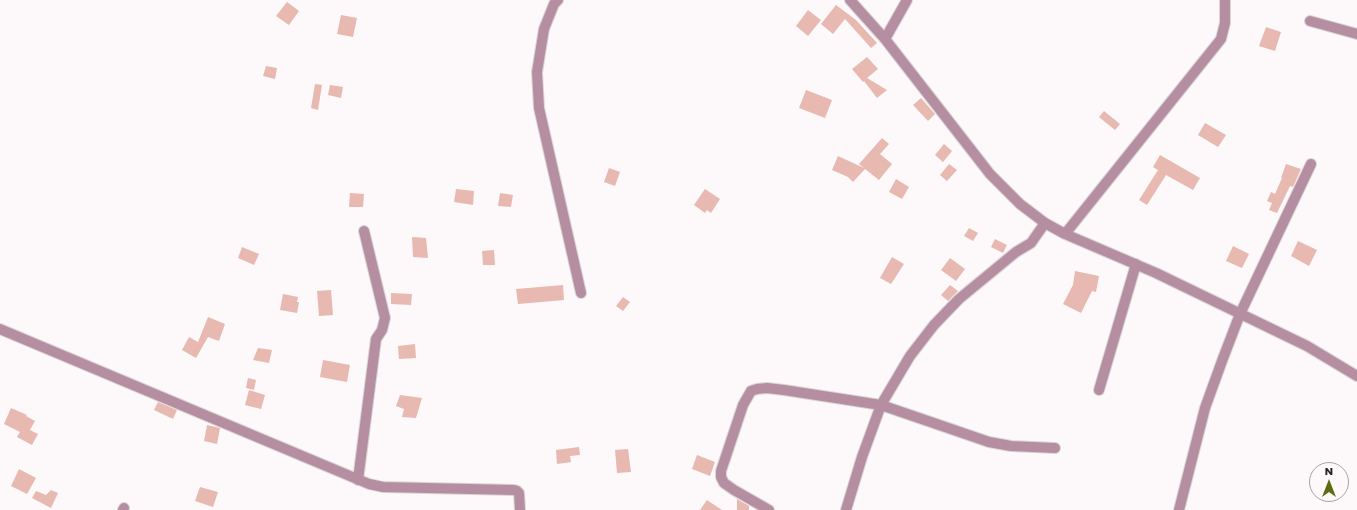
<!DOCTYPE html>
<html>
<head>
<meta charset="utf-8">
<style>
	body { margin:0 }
	#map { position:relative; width:1357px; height:510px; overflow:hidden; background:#fdf8f9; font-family:Poppins,sans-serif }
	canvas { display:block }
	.north { position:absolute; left:1309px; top:462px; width:40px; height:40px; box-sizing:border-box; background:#fdf8f9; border:1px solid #a8a2a3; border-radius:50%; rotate:0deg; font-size:11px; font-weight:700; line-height:16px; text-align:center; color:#292021 }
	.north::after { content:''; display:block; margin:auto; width:14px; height:18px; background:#5d6b13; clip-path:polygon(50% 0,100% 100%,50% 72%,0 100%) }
</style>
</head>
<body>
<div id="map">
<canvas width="1357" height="510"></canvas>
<div class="north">N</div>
</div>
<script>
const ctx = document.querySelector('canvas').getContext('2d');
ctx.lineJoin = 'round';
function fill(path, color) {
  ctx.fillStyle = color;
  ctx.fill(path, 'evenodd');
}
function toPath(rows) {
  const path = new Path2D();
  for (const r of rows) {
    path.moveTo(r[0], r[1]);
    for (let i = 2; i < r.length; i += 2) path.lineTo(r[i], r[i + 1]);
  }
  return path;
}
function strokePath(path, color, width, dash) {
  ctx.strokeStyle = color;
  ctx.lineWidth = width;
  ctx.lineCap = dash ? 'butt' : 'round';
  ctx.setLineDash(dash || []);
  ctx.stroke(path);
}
const building = toPath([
	[287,2,299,11,289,25,276,16],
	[836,5,856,20,877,43,871,48,845,19,833,34,821,24],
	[808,10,821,20,808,36,796,26],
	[341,15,357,18,353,37,337,34],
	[1266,27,1281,32,1275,51,1259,46],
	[867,57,878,69,867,78,887,90,877,98,864,81,863,82,852,69],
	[266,66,277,68,275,79,263,76],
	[315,84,322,85,318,110,311,108],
	[330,85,343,87,341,98,328,95],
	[806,90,832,100,825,118,799,108],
	[921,98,935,114,928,121,913,105],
	[1104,111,1120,124,1115,130,1099,117],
	[1205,123,1226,135,1218,147,1198,135],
	[882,138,889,144,880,154,892,164,879,180,865,169,853,182,848,177,832,170,838,156,864,168,859,164],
	[944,144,952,151,943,162,935,155],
	[1160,155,1200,178,1193,190,1166,175,1147,205,1139,200,1158,170,1153,167],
	[949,164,957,170,947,181,940,175],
	[1286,164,1301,169,1293,187,1290,186,1277,213,1269,210,1272,203,1267,201,1271,192,1275,194,1282,178,1281,178],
	[609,168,620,172,615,186,604,182],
	[896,179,909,187,902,199,889,192],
	[456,189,474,191,473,205,454,202],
	[705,189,720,199,711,213,707,210,705,213,694,205],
	[350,193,364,194,363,207,349,207],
	[500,193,513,195,511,207,498,206],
	[969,228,978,233,973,241,964,236],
	[412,237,426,238,428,258,413,257],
	[995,239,1007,245,1003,253,991,247],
	[1298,241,1317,250,1309,266,1291,256],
	[1233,246,1249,254,1242,268,1226,261],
	[242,247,259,254,254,265,238,258],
	[494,250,495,265,483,265,482,251],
	[892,257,904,264,891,284,880,278],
	[950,258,965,269,956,281,941,270],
	[1075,271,1099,276,1096,292,1092,291,1081,313,1063,304,1073,285],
	[563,285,564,300,518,304,516,289],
	[950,285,958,291,948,301,941,295],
	[331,290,333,315,319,316,317,291],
	[391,293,412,294,411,305,391,304],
	[283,294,298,297,297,302,299,302,297,313,280,310],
	[623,297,630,302,623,311,616,306],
	[208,317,225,324,219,341,208,337,196,358,182,350,189,337,198,342],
	[415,344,416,358,399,359,398,346],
	[258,348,272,350,269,363,253,360],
	[323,360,350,365,347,382,320,377],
	[248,378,256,380,254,390,246,388],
	[249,390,265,395,261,409,245,405],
	[400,395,422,398,416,418,402,417,404,409,396,406],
	[158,402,177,410,173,419,154,410],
	[11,408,27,415,26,416,35,421,30,430,38,434,32,445,17,437,20,432,4,424],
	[207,425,220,428,217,444,204,441],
	[579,447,580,455,570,456,571,462,557,464,556,450],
	[628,449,631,472,617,473,615,450],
	[697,455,715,462,710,476,692,469],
	[19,469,36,478,27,494,11,486],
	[200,487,218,492,213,507,195,501],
	[51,490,58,493,51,508,32,498,36,491,46,495],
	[737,499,749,506,749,510,737,510],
	[707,500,722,510,700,510]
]);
const minor = toPath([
	[558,0,554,4,544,29,537,72,539,108,581,293],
	[850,0,885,39,990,174,1020,204,1045,223,1065,234,1156,273,1307,346,1357,376],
	[1310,21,1357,34],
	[885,39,907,0],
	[1065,234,1221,39,1225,23,1225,0],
	[0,329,369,484,383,487,514,490,517,491,519,493,520,510],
	[1099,390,1136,264],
	[358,480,376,339,382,330,385,318,364,231],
	[123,510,124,508],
	[769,510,734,490,724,483,721,477,721,471,743,405,751,391,757,389,767,388,784,390,881,405,989,442,1011,446,1055,448],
	[846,510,862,457,881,405,910,356,934,325,959,299,1016,252,1031,243,1045,223],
	[1179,510,1205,408,1222,361,1240,314,1311,164]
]);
fill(building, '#e7b9b0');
strokePath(minor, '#dbd5d6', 12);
strokePath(minor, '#b58fa1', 10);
</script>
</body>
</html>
